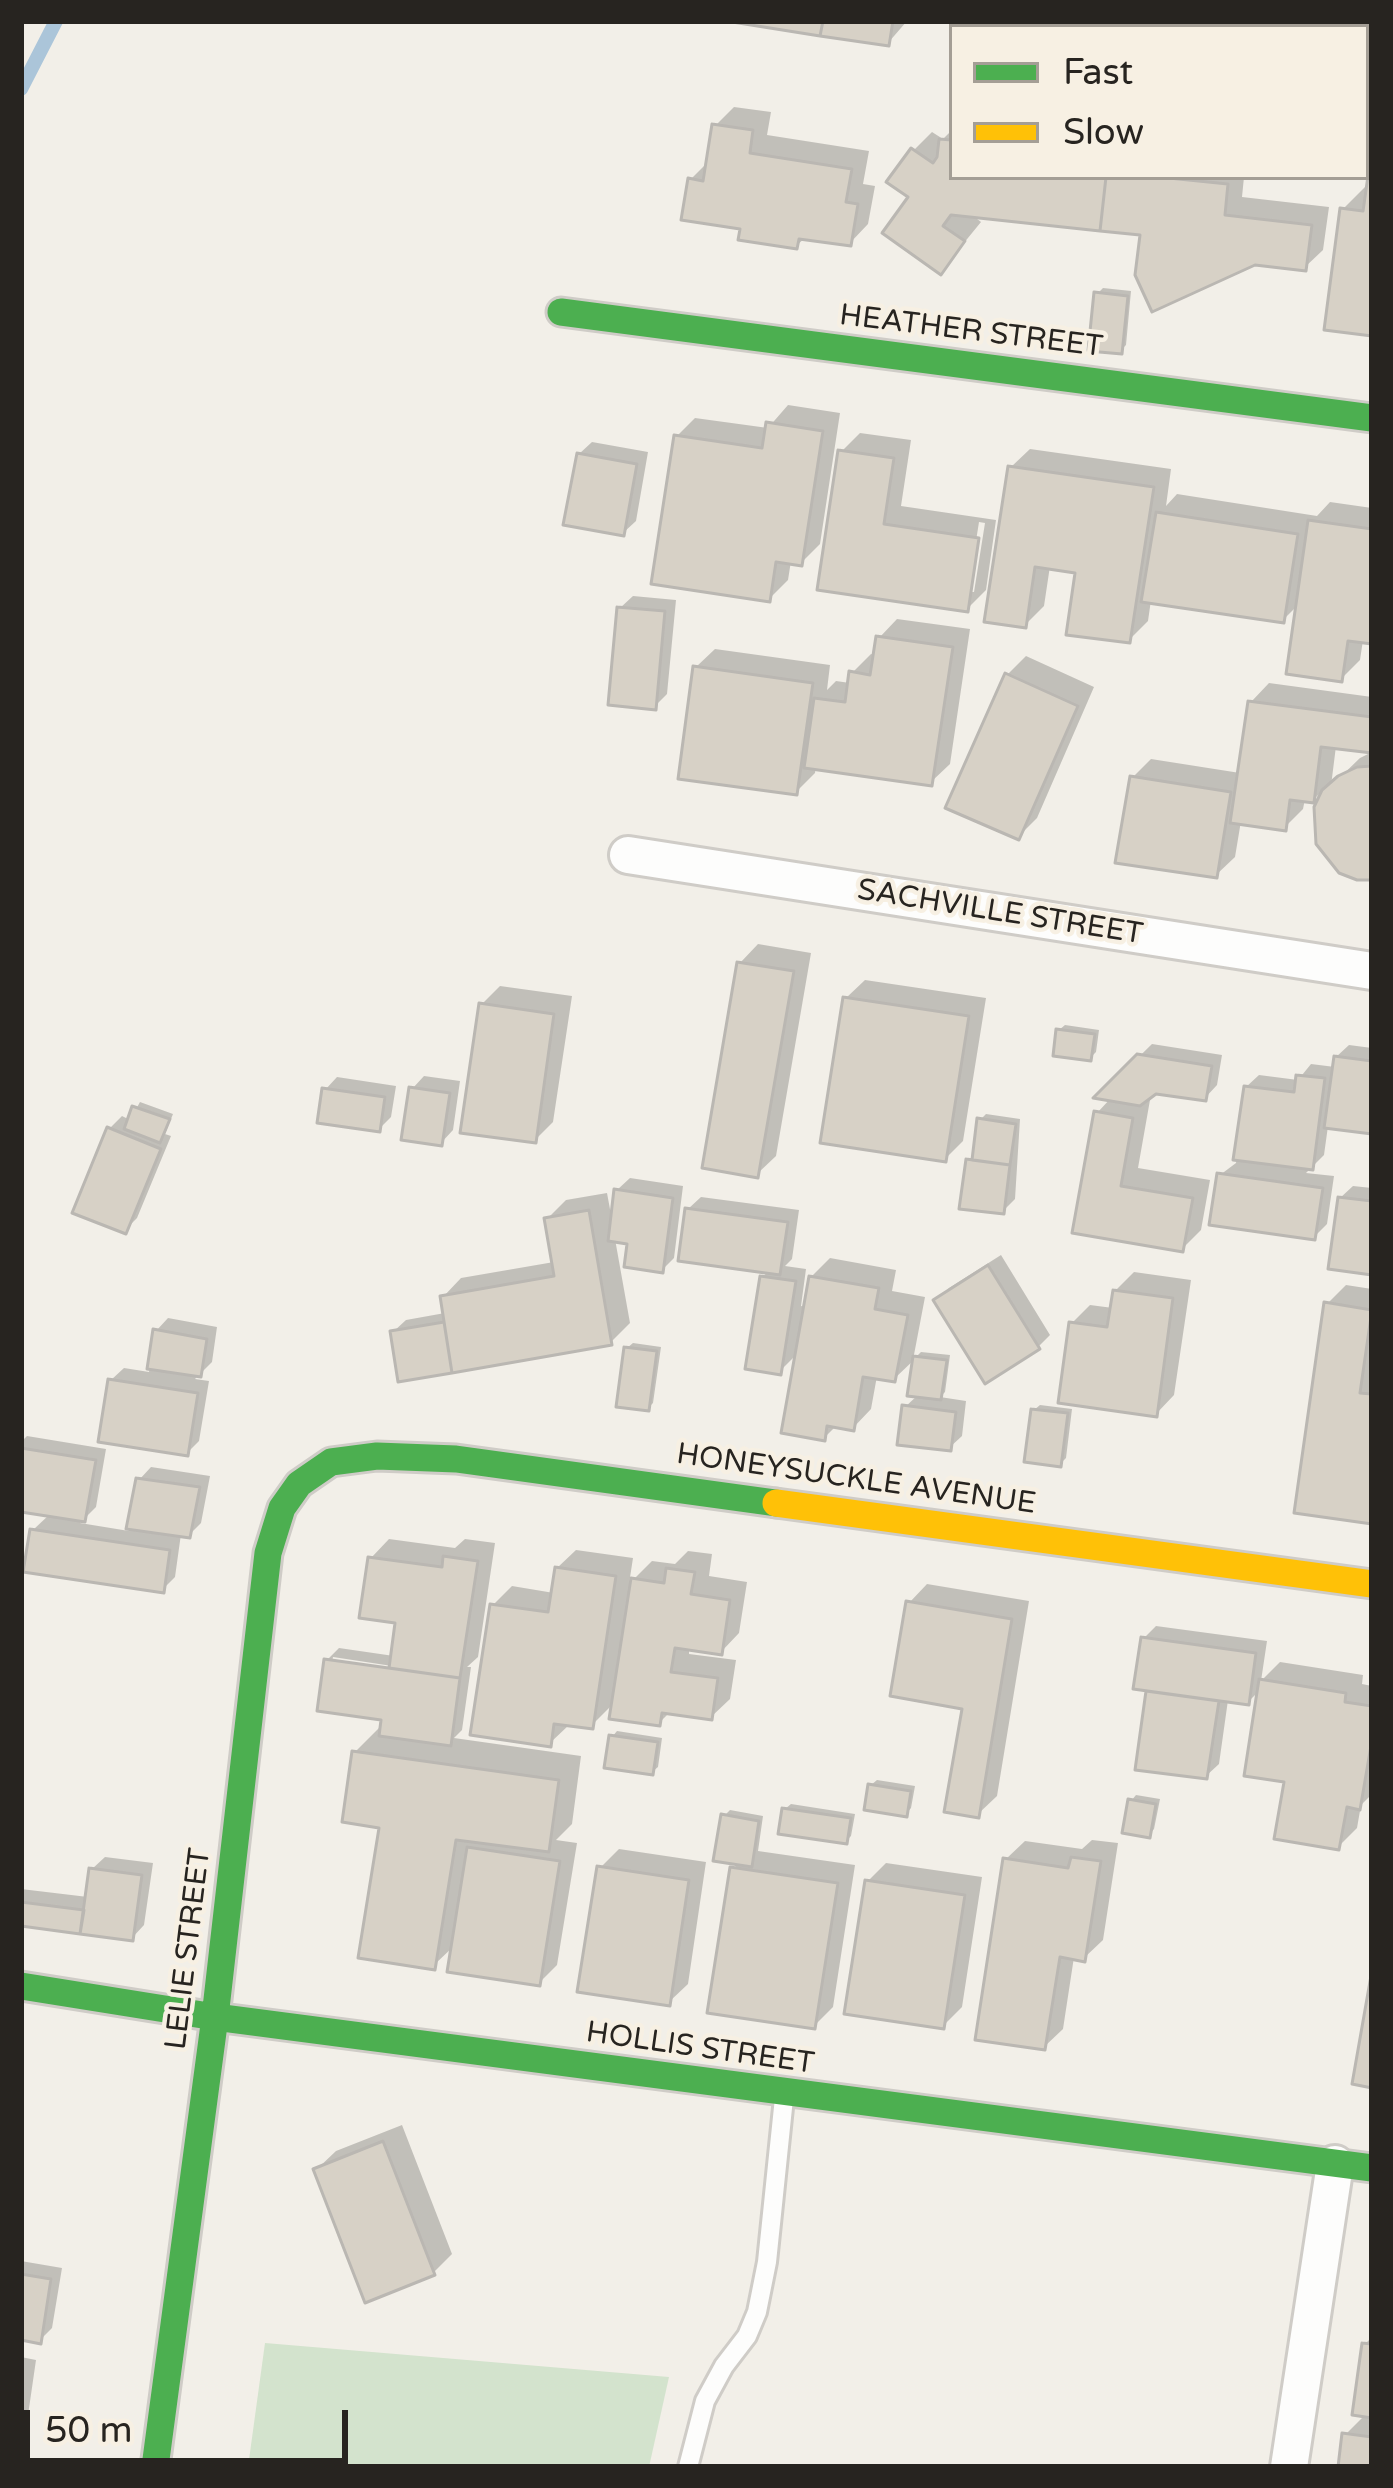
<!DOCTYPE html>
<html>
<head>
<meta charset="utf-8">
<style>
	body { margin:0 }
	#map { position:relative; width:1393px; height:2488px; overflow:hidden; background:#f2efe8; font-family:"Varela Round",sans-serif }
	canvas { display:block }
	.frame { position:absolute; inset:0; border:24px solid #272420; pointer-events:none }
	.legend { position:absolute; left:949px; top:24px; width:420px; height:156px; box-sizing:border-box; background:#f7f0e3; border:3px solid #a49e95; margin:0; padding:15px 21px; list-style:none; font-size:36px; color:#272420 }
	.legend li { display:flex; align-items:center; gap:24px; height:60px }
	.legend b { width:60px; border:3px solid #a49e95 }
	.scale { position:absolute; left:24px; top:2410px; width:324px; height:54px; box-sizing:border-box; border:6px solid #272420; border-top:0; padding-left:15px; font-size:36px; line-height:42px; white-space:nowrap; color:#272420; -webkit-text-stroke:9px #f7f0e3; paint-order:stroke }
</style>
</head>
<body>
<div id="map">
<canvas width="1393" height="2488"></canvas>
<div class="frame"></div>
<ul class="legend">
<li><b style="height:15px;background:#4caf50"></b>Fast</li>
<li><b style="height:15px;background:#ffc107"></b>Slow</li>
</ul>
<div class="scale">50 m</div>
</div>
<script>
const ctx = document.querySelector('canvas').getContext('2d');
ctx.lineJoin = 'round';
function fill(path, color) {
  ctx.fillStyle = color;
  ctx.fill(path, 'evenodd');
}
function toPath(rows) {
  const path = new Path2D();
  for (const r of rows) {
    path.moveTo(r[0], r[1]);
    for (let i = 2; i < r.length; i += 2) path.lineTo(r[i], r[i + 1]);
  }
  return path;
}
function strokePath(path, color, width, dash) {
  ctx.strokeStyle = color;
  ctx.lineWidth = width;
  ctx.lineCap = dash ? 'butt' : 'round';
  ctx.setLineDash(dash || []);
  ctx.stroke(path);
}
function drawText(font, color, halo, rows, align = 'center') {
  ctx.font = font + ' "Varela Round",sans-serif';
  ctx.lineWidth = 9;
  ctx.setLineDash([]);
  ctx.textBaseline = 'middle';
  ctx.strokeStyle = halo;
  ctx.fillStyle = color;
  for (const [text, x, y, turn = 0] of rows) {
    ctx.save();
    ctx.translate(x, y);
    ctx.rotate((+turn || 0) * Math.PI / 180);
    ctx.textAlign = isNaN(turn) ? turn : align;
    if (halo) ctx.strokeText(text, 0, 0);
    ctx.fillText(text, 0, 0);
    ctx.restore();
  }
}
const green = toPath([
	[265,2343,669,2377,649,2467,248,2467]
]);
const shadow = toPath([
	[746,21,907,21,888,43],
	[1148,21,1372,21,1372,59,1366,65,1366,27,1147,27],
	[734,107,771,112,767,135,869,151,863,184,875,186,868,224,850,243,806,237,796,246,743,226,691,179,709,161,715,126],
	[952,130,952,177,1244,177,1242,197,1329,207,1323,250,1304,268,1143,232,971,214,981,222,941,271,912,196,914,150,932,132,943,139],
	[1372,170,1372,333,1343,209,1367,185],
	[1103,288,1131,291,1126,345,1120,351,1097,294],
	[788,405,840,413,820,544,801,563,791,561,788,580,769,599,677,436,695,418,768,428],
	[860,433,911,440,901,506,996,520,986,590,967,609,820,587,841,452],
	[979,522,985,523,974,592,968,592],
	[592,442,648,452,636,521,623,533,579,454],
	[1030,449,1171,469,1166,506,1177,494,1317,516,1330,502,1372,508,1372,641,1363,640,1360,660,1341,679,1299,604,1283,620,1151,600,1148,621,1129,640,1079,570,1050,566,1044,606,1025,625,1011,467],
	[633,596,676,600,667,694,655,706,620,608],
	[897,619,970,629,950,764,931,782,816,766,815,773,796,792,696,667,715,649,830,665,827,690,836,681,850,683,852,673,871,654,876,655,879,638],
	[1026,656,1094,687,1037,818,1018,837,1007,675],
	[1269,683,1372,697,1372,750,1336,746,1331,786,1360,758,1372,752,1372,877,1318,843,1317,808,1327,786,1313,800,1305,799,1303,809,1285,827,1241,821,1235,857,1216,875,1133,777,1151,759,1240,773,1251,702],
	[758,944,811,953,776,1156,757,1174,740,963],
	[865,980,986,998,963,1141,945,1159,846,998],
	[500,986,572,996,553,1122,535,1140,482,1004],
	[1065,1025,1099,1030,1096,1052,1090,1058,1059,1030],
	[1152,1044,1222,1055,1217,1085,1205,1098,1155,1090,1145,1099,1150,1100,1138,1168,1210,1180,1201,1230,1182,1249,1076,1230,1097,1113,1111,1098,1099,1096],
	[1349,1045,1372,1048,1372,1131,1328,1126,1324,1155,1306,1173,1334,1176,1327,1224,1314,1237,1220,1175,1236,1163,1246,1087,1259,1075,1298,1080,1311,1064,1335,1067,1336,1057],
	[424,1076,460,1081,453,1130,441,1143,412,1089],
	[337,1077,396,1086,391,1117,379,1129,325,1090],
	[140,1102,173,1114,165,1134,171,1136,137,1218,125,1230,110,1128,122,1116,130,1120],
	[986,1114,1020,1119,1015,1199,1003,1211,968,1161,976,1154,980,1120],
	[630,1178,683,1186,674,1258,662,1270,630,1241,615,1239,630,1323,611,1342,401,1379,393,1332,406,1320,445,1313,443,1297,461,1278,554,1262,547,1219,566,1200,607,1193,612,1220,617,1190],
	[1353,1186,1372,1188,1372,1272,1340,1198],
	[701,1197,799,1210,792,1259,785,1266,806,1269,801,1306,806,1307,811,1277,830,1258,896,1270,892,1291,925,1297,913,1360,921,1352,950,1355,945,1392,940,1397,966,1401,962,1436,949,1448,905,1407,918,1395,916,1358,894,1379,877,1376,871,1409,853,1428,837,1425,824,1438,798,1353,780,1371,763,1277,769,1270,688,1209],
	[1001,1255,1050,1335,1038,1347,937,1300,949,1288],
	[1134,1272,1191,1280,1174,1395,1156,1414,1072,1323,1090,1305,1113,1308,1115,1291],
	[1346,1285,1372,1289,1372,1521,1327,1304],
	[168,1318,217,1327,212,1362,195,1379,209,1381,199,1441,187,1453,111,1380,124,1368,149,1372,156,1331],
	[633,1343,661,1347,653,1403,648,1408,627,1348],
	[1040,1405,1072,1409,1066,1458,1060,1464,1034,1410],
	[27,1436,106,1449,96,1507,80,1523,129,1531,139,1480,151,1467,210,1476,201,1523,189,1535,181,1534,175,1577,163,1589,33,1530,50,1514,21,1509,21,1442],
	[389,1539,455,1548,465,1539,495,1543,478,1657,467,1667,471,1667,462,1730,454,1738,581,1756,572,1824,556,1840,577,1843,557,1965,539,1983,455,1945,433,1966,355,1752,379,1728,383,1728,385,1718,327,1660,339,1648,394,1656,399,1621,371,1558],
	[333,1657,392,1666,392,1672,332,1663],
	[576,1550,633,1558,629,1584,652,1561,675,1564,688,1551,712,1554,709,1576,747,1582,739,1633,721,1652,689,1647,689,1654,736,1660,730,1699,711,1717,671,1711,659,1723,614,1703,592,1725,569,1725,550,1743,493,1605,512,1586,554,1593,557,1568],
	[927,1584,1029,1601,997,1796,978,1814,965,1706,909,1603],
	[1156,1626,1267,1641,1261,1681,1280,1662,1363,1675,1362,1684,1372,1686,1372,1794,1361,1805,1357,1828,1338,1847,1288,1780,1260,1690,1248,1702,1228,1700,1219,1764,1206,1776,1138,1767,1150,1689,1144,1638],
	[617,1731,662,1738,658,1767,652,1772,612,1737],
	[877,1780,915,1786,911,1808,906,1814,871,1785],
	[1136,1795,1160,1799,1154,1829,1149,1835,1131,1801],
	[791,1804,855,1814,851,1836,846,1841,785,1809],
	[730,1810,763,1816,758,1851,855,1865,833,2007,814,2026,733,1869,740,1862,724,1816],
	[1092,1840,1118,1843,1103,1940,1084,1958,1074,1957,1063,2029,1044,2047,1006,1859,1025,1841,1082,1849],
	[619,1849,706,1862,688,1984,669,2002,600,1868],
	[105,1857,153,1863,144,1925,132,1938,21,1923,21,1889,88,1897,92,1869],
	[886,1863,982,1877,962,2007,943,2026,868,1881],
	[402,2125,452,2254,433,2273,317,2169,336,2151],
	[21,2261,62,2268,52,2328,40,2340,21,2337],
	[1372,2337,1372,2467,1341,2467,1345,2435,1366,2414,1365,2344],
	[21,2357,36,2360,26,2429,21,2434]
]);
const stream = toPath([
	[21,89,56,21]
]);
const building = toPath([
	[726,21,823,21,820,36,726,21],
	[823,21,893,21,889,46,820,36,823,21],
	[1145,21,1359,21,1358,27,1144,27,1145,21],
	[712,124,753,130,750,153,852,169,846,202,858,204,851,246,799,239,797,249,738,240,740,229,681,220,688,178,703,181,712,124],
	[939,139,952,140,952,177,1106,177,1100,231,951,215,943,226,965,241,941,275,882,233,908,197,886,182,911,148,933,163,937,157,939,139],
	[1369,169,1372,169,1372,336,1324,330,1340,208,1363,211,1369,169],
	[1106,177,1159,177,1228,184,1225,215,1312,225,1306,271,1255,265,1152,312,1135,275,1140,235,1100,231,1106,177],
	[1094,292,1128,296,1122,354,1088,351,1094,292],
	[766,422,823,431,802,566,776,562,770,602,651,584,674,435,762,448,766,422],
	[838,450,894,458,884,524,979,538,968,612,817,590,838,450],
	[577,453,637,464,624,536,563,525,577,453],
	[1008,466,1154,487,1130,643,1066,635,1075,573,1035,567,1026,628,984,622,1008,466],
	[1156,512,1298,534,1284,623,1141,602,1156,512],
	[1308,520,1372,529,1372,644,1348,641,1342,682,1286,674,1308,520],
	[617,607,665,611,656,710,608,705,617,607],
	[876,636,953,647,932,786,804,768,814,698,845,702,849,671,870,675,876,636],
	[693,666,813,683,797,795,678,779,693,666],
	[1005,673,1078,706,1019,840,945,808,1005,673],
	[1248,701,1372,717,1372,753,1321,747,1314,803,1290,800,1286,831,1230,823,1248,701],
	[1372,766,1372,880,1357,880,1339,873,1316,844,1314,807,1322,790,1338,776,1357,767,1372,766],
	[1130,776,1231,792,1217,878,1115,863,1130,776],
	[737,962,794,971,758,1178,702,1168,737,962],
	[843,997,969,1016,946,1162,820,1143,843,997],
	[479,1003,554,1014,536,1143,460,1133,479,1003],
	[1056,1029,1095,1034,1091,1061,1053,1056,1056,1029],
	[1137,1054,1212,1066,1206,1101,1156,1094,1140,1106,1093,1098,1137,1054],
	[1334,1056,1372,1061,1372,1134,1324,1128,1334,1056],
	[1296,1075,1325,1078,1313,1170,1233,1160,1244,1086,1294,1092,1296,1075],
	[409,1087,450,1093,442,1146,401,1140,409,1087],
	[322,1088,385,1097,380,1132,317,1123,322,1088],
	[132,1106,170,1119,160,1143,124,1129,132,1106],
	[1094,1111,1133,1118,1121,1186,1193,1198,1183,1252,1072,1233,1094,1111],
	[977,1118,1016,1124,1010,1165,972,1160,977,1118],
	[107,1127,161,1149,126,1234,72,1213,107,1127],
	[966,1159,1010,1165,1004,1214,959,1209,966,1159],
	[1217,1173,1323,1188,1315,1240,1209,1225,1217,1173],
	[614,1189,673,1198,663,1273,624,1267,627,1244,608,1241,614,1189],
	[1338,1197,1372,1201,1372,1275,1328,1269,1338,1197],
	[685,1208,788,1222,780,1275,678,1261,685,1208],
	[589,1210,612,1345,452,1373,440,1296,554,1276,544,1218,589,1210],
	[988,1265,1040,1349,985,1384,933,1300,988,1265],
	[760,1276,796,1281,781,1375,745,1369,760,1276],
	[809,1276,879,1288,875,1309,908,1315,895,1382,863,1377,854,1431,827,1426,825,1441,781,1433,809,1276],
	[1113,1290,1173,1298,1157,1417,1058,1403,1069,1322,1107,1327,1113,1290],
	[1324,1302,1372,1310,1360,1393,1372,1394,1372,1524,1294,1513,1324,1302],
	[444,1322,452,1373,398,1382,390,1331,444,1322],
	[153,1329,207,1339,201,1377,147,1369,153,1329],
	[624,1347,657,1351,649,1411,616,1407,624,1347],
	[913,1356,947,1360,941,1400,907,1396,913,1356],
	[108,1379,198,1393,188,1456,98,1442,108,1379],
	[902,1405,956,1412,951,1451,897,1445,902,1405],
	[1031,1409,1068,1413,1061,1467,1024,1462,1031,1409],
	[21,1448,96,1460,85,1522,21,1512,21,1448],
	[136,1478,200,1487,190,1538,126,1529,136,1478],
	[30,1529,170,1550,164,1593,23,1572,30,1529],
	[443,1556,478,1561,460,1678,389,1668,395,1623,359,1618,368,1557,442,1567,443,1556],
	[555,1567,616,1576,593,1729,554,1724,551,1747,470,1735,490,1604,548,1612,555,1567],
	[666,1568,695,1572,691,1594,730,1600,722,1655,675,1648,671,1672,718,1678,712,1720,662,1713,660,1726,609,1719,631,1578,664,1583,666,1568],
	[906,1601,1012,1619,979,1818,944,1812,962,1709,890,1696,906,1601],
	[1141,1637,1256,1653,1249,1705,1133,1689,1141,1637],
	[324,1659,460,1678,451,1746,379,1736,381,1720,317,1711,324,1659],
	[1259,1679,1346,1693,1345,1702,1372,1706,1372,1740,1360,1810,1347,1807,1339,1850,1274,1839,1284,1782,1244,1776,1259,1679],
	[1146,1691,1219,1701,1207,1779,1135,1770,1146,1691],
	[609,1735,658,1742,653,1775,604,1768,609,1735],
	[352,1751,559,1780,549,1852,456,1840,435,1970,358,1958,379,1828,342,1822,352,1751],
	[868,1784,911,1791,907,1817,864,1810,868,1784],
	[1128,1799,1156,1804,1150,1838,1122,1833,1128,1799],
	[782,1808,851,1818,847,1844,778,1834,782,1808],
	[721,1814,759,1821,752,1867,713,1861,721,1814],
	[467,1847,560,1861,540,1986,447,1972,467,1847],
	[1071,1857,1101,1861,1085,1962,1060,1957,1045,2050,975,2040,1003,1858,1068,1868,1071,1857],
	[597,1866,689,1880,670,2006,577,1992,597,1866],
	[730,1867,838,1883,815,2029,707,2013,730,1867],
	[89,1868,142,1875,133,1941,80,1934,89,1868],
	[865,1880,965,1895,944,2029,844,2014,865,1880],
	[21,1902,84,1910,80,1934,21,1926,21,1902],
	[1372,1970,1372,2088,1352,2084,1372,1970],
	[383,2141,435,2275,365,2303,313,2169,383,2141],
	[21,2274,51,2279,41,2344,21,2340,21,2274],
	[1362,2343,1372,2344,1372,2418,1352,2415,1362,2343],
	[1342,2433,1372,2437,1372,2467,1338,2467,1342,2433]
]);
const lane = toPath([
	[688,2467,705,2401,724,2366,747,2336,757,2312,767,2262,784,2098]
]);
const street = toPath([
	[628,855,1372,971],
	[1289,2467,1335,2164]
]);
const fast = toPath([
	[561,312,1372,418],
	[21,1986,215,2017,1372,2168],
	[155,2467,215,2017,268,1553,282,1508,299,1484,331,1462,377,1456,456,1459,776,1503]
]);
const slow = toPath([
	[776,1503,1372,1584]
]);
const streetNames = [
	["HEATHER STREET",971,332,7],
	["SACHVILLE STREET",1000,913,9],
	["HONEYSUCKLE AVENUE",856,1480,8],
	["LELIE STREET",189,1949,-83],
	["HOLLIS STREET",700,2049,8]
];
fill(green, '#d3e3cd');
fill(shadow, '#0003');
strokePath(stream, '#abc5d9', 14);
fill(building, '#d7d1c6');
strokePath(building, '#bab7b2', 3);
strokePath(lane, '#cfccc7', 24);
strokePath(street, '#cfccc7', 42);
strokePath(fast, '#cfccc7', 33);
strokePath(slow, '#cfccc7', 33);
strokePath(lane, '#fdfdfc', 18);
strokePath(street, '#fdfdfc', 36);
strokePath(fast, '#4caf50', 27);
strokePath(slow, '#ffc107', 27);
drawText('30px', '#272420', '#f7f0e3', streetNames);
</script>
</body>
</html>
